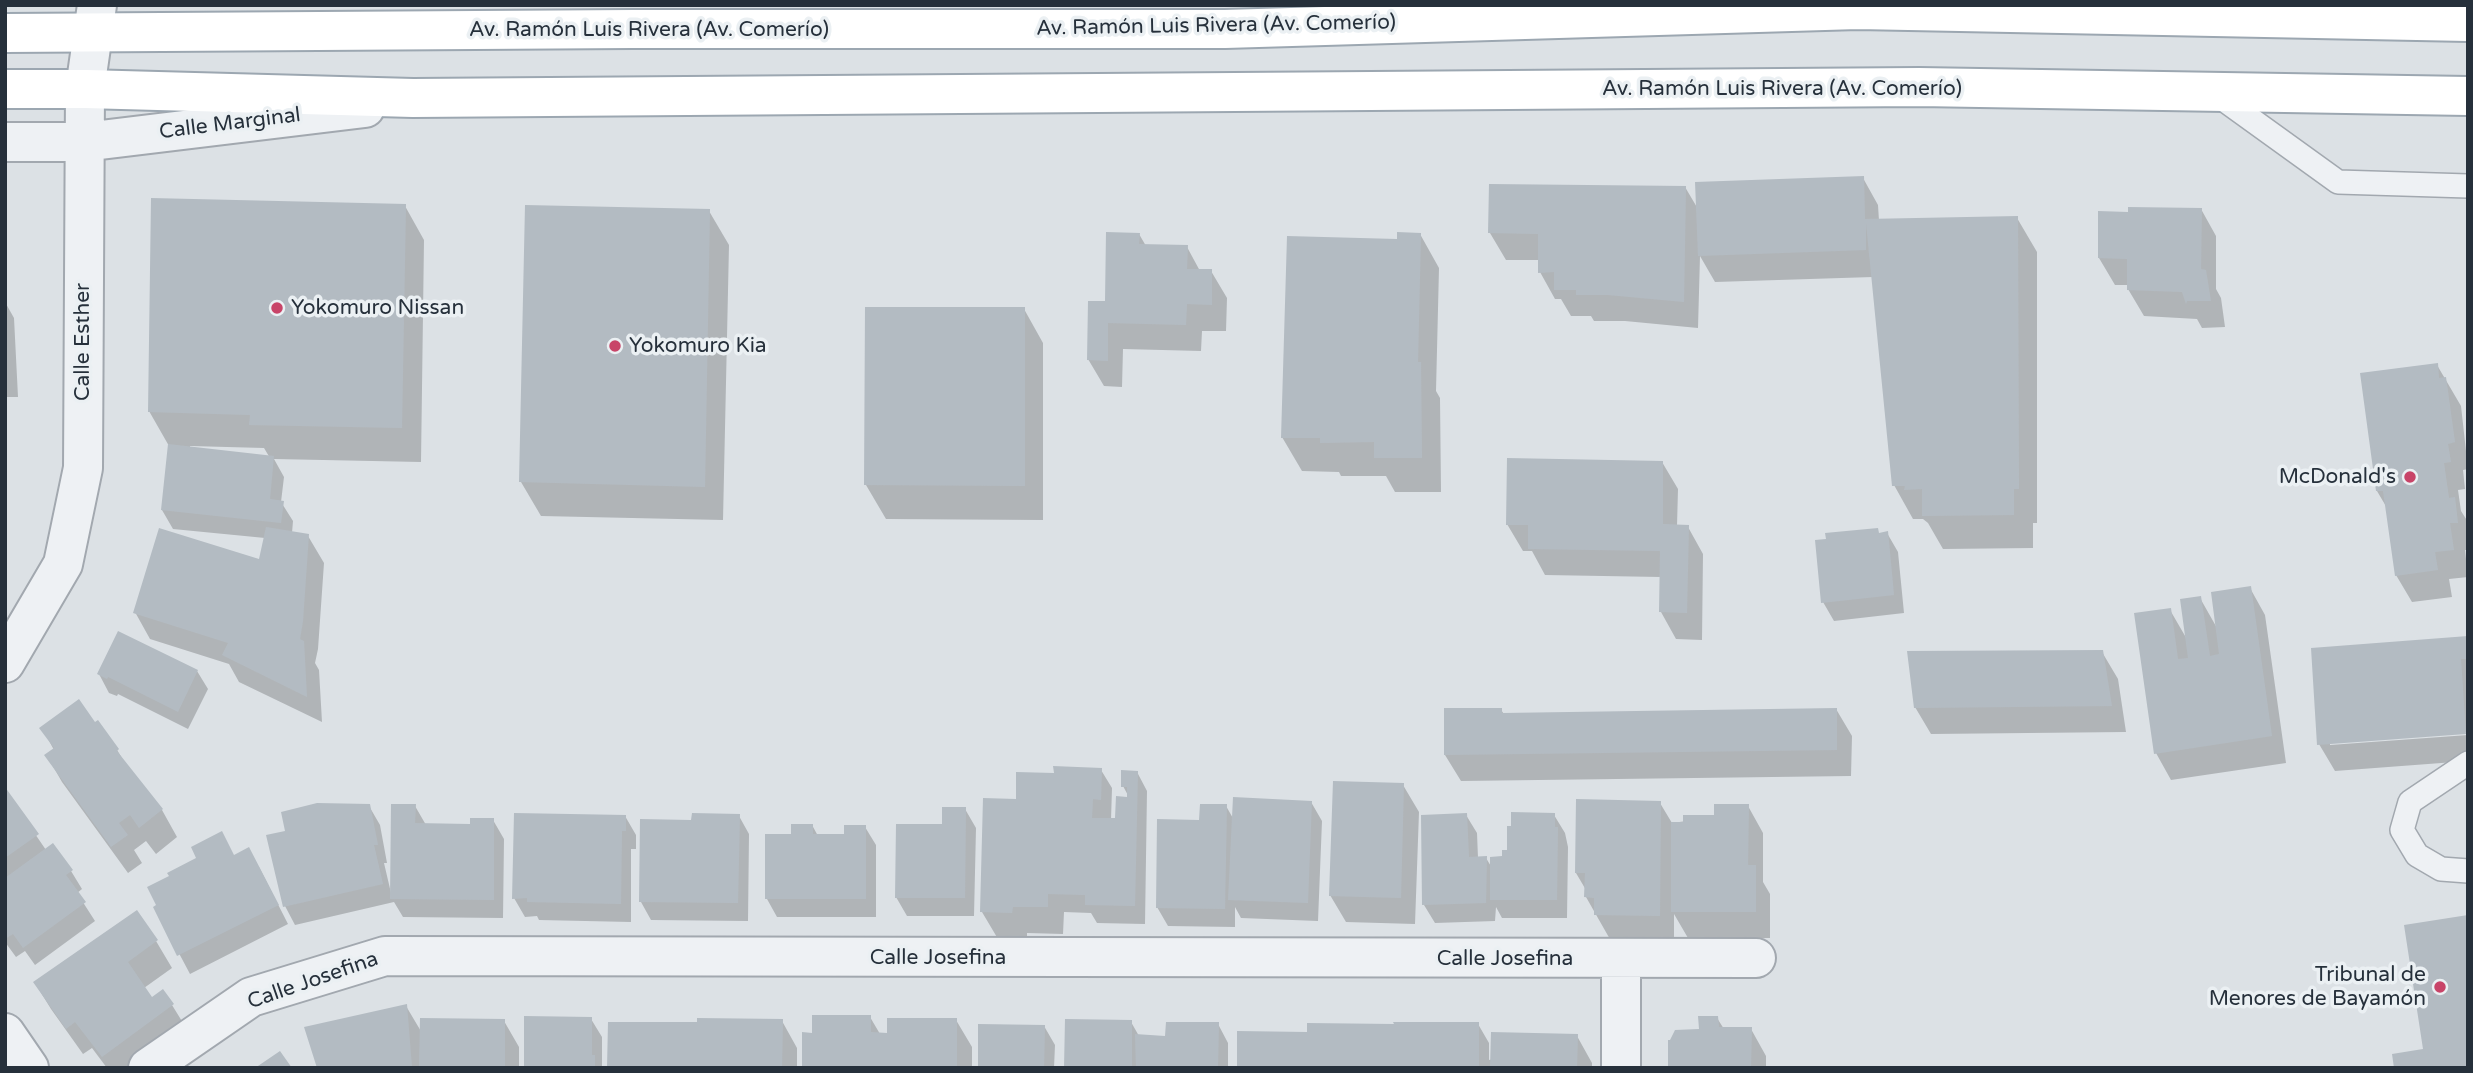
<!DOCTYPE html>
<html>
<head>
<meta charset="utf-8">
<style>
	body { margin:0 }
	#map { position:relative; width:2473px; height:1073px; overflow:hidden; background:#dce1e5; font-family:"Varela Round",sans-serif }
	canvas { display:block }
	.frame { position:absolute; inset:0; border:7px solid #26303b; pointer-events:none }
</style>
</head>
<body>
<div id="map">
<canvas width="2473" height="1073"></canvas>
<div class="frame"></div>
</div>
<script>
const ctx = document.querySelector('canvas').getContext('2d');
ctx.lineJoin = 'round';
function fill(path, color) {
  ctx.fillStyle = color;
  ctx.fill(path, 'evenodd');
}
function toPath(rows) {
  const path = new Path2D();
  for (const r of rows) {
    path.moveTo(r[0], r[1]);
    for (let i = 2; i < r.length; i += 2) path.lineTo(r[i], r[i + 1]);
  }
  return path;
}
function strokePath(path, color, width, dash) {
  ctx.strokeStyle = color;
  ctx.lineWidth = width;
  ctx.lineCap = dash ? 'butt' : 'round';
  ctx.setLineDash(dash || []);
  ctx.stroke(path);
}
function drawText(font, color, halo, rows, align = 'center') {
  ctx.font = font + ' "Varela Round",sans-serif';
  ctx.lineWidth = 7;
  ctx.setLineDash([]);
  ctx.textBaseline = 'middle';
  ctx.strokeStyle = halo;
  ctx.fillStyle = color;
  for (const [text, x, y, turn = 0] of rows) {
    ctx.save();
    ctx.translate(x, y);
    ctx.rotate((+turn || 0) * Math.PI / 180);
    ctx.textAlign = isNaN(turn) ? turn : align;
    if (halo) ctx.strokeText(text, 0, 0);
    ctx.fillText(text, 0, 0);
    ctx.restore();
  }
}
const shadow = toPath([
	[1863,178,1878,205,1879,221,2017,218,2037,252,2037,523,2033,523,2033,548,1943,549,1928,523,1923,519,1913,519,1894,485,1873,277,1715,282,1700,256,1698,328,1625,321,1594,321,1591,316,1571,316,1561,299,1555,299,1540,272,1540,260,1506,260,1490,233,1685,187,1698,209],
	[405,206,424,240,421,462,274,459,284,477,281,502,293,521,292,533,308,536,324,563,318,649,315,663,319,670,322,722,239,682,229,664,150,639,135,612,260,561,265,538,173,529,162,510,169,446,149,411],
	[190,446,264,448,270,458,190,449],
	[2201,209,2216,236,2216,289,2221,298,2225,327,2202,328,2197,319,2144,316,2128,289,2129,285,2115,285,2099,258],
	[709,211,729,245,723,520,541,516,521,482],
	[1139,234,1146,246,1187,247,1200,271,1211,271,1227,298,1226,331,1202,331,1201,351,1123,349,1122,387,1104,386,1088,359,1106,303],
	[1420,234,1439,268,1436,391,1440,398,1441,492,1395,492,1386,476,1341,476,1339,472,1302,471,1282,437,1398,241],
	[5,302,14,318,18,397,5,397],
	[1024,309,1043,343,1043,520,886,519,866,485],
	[2437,365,2461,406,2468,469,2463,470,2465,489,2458,490,2461,511,2468,522,2468,550,2465,550,2468,577,2449,579,2452,597,2412,602,2396,575,2387,508,2377,491],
	[1662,462,1678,489,1677,526,1688,527,1703,554,1702,640,1676,639,1661,612,1661,577,1545,575,1532,551,1523,551,1507,524],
	[1887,533,1898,552,1904,613,1834,621,1823,602,1880,535],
	[2250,588,2265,615,2286,763,2171,780,2156,753,2170,610,2188,641,2200,598,2217,628],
	[2468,638,2468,732,2330,742,2330,745,2468,735,2468,761,2335,771,2319,744],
	[2102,652,2118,679,2126,732,1931,734,1915,707],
	[197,671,208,689,188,729,118,694,117,696,109,693,99,674],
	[1836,709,1852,736,1851,776,1461,781,1445,755,1501,710,1504,714],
	[42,728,117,750,127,766,162,810,177,837,156,854,146,841,134,850,142,863,128,873,62,782,47,756,54,750],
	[1101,770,1112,788,1111,820,1117,820,1130,799,1123,786,1137,772,1147,791,1145,924,1097,923,1091,913,1064,912,1063,934,1027,933,1027,940,998,939,982,912,1018,800,1055,774],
	[1403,785,1419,812,1415,924,1346,922,1330,895],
	[5,790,46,850,71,871,82,889,77,893,95,921,35,965,25,951,16,957,5,942],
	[1311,802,1322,821,1318,921,1241,918,1235,907,1235,927,1168,926,1157,907,1201,822,1226,806,1234,820],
	[1660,803,1672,823,1716,817,1748,806,1763,833,1763,882,1770,894,1770,938,1688,938,1674,914,1674,942,1611,941,1586,897,1586,890,1576,873],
	[369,806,380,825,387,863,384,863,391,893,415,806,426,825,472,826,493,820,504,839,503,918,403,917,394,902,295,925,285,906],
	[965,809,976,828,974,916,907,916,896,897],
	[1466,815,1477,833,1478,858,1486,858,1492,868,1554,815,1565,833,1568,847,1567,918,1502,918,1496,907,1495,921,1435,923,1424,905],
	[625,816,636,835,636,849,631,849,631,922,539,920,537,916,525,917,514,898],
	[739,816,749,834,748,921,651,920,641,902,692,822],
	[812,825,818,836,846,836,865,827,876,845,876,917,777,917,767,899,793,836],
	[235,856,259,867,288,924,190,974,155,908],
	[156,941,172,968,144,988,152,999,172,1005,188,1031,139,1068,107,1068,92,1048,83,1054,51,1009,35,983],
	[406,1006,422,1033,504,1021,519,1047,519,1068,320,1068],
	[870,1017,880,1034,889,1034,956,1020,972,1047,972,1068,804,1068,813,1035],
	[1717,1018,1724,1029,1751,1029,1766,1056,1766,1068,1669,1068,1700,1030],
	[591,1019,602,1037,602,1068,526,1068],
	[782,1021,797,1048,797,1068,609,1068],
	[1131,1022,1139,1036,1167,1037,1218,1024,1228,1043,1228,1068,1066,1068],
	[1478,1024,1489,1043,1489,1060,1577,1036,1592,1063,1592,1068,1239,1068,1306,1034],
	[1044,1026,1055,1045,1054,1068,980,1068]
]);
const building = toPath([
	[1864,176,1865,219,2018,216,2019,489,2014,489,2014,515,1922,516,1922,489,1904,490,1905,486,1892,486,1866,223,1866,250,1698,256,1695,182],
	[1489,184,1686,186,1684,302,1608,295,1576,295,1576,290,1554,290,1554,272,1538,273,1538,234,1488,233],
	[151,198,406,204,402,428,249,425,250,415,148,412],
	[525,205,710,209,705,487,519,482],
	[2128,207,2202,208,2201,269,2206,270,2211,301,2187,301,2186,304,2182,292,2127,290,2127,259,2098,258,2098,211,2128,212],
	[1106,232,1140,233,1139,244,1188,245,1187,269,1212,269,1212,305,1187,304,1186,325,1108,323,1108,361,1087,360,1088,301,1105,301],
	[1397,232,1421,233,1418,362,1421,362,1422,458,1374,458,1374,442,1320,443,1320,438,1281,438,1287,236,1397,239],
	[865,307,1025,307,1025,486,864,485],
	[2438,363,2439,378,2446,377,2455,442,2448,444,2451,462,2444,463,2449,498,2455,497,2458,523,2450,523,2454,550,2435,552,2438,570,2395,576,2383,491,2376,491,2360,373],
	[168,444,274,456,270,499,284,501,281,523,161,510],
	[1507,458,1663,461,1663,524,1689,525,1687,613,1659,612,1660,551,1528,549,1528,525,1506,525],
	[266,527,309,534,303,621,300,639,304,641,307,697,222,655,228,643,133,613,159,528,259,559],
	[1878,528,1879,533,1888,531,1894,595,1821,603,1815,540,1826,539,1825,533],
	[2251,586,2272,736,2154,754,2134,613,2171,608,2178,659,2188,658,2180,599,2201,596,2210,656,2219,654,2211,592],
	[118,631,198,670,178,712,108,677,107,679,97,674],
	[2468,636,2468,659,2461,659,2466,734,2317,745,2311,648],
	[2103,650,2112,706,1914,708,1907,651],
	[79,699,95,722,98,720,119,749,117,751,163,809,139,828,130,815,119,823,128,835,111,847,44,755,54,748,39,728],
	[1444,708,1502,708,1502,713,1837,708,1837,750,1444,755],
	[1053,766,1102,768,1101,800,1093,799,1092,818,1115,818,1116,796,1127,797,1127,787,1121,787,1121,770,1138,771,1135,906,1085,905,1085,895,1048,894,1048,907,1013,907,1012,913,980,912,983,798,1016,799,1016,772,1054,773],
	[1333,781,1404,783,1401,898,1329,896],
	[5,787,39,834,5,858],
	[1233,797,1312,801,1308,903,1228,900],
	[1576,799,1661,801,1660,916,1594,915,1594,898,1584,897,1585,873,1575,873],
	[317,803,370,804,378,845,374,845,383,884,283,907,266,835,285,831,281,812],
	[391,804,416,804,415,823,470,824,470,818,494,818,494,900,390,899],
	[1200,804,1227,804,1225,909,1156,908,1157,819,1199,820],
	[1714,804,1749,804,1748,865,1756,865,1756,912,1671,912,1671,822,1683,822,1683,815,1714,815],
	[942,807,966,807,965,898,895,898,896,824,942,824],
	[1511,812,1555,813,1555,827,1558,827,1557,900,1490,900,1490,857,1502,856,1502,850,1507,850,1507,826,1511,826],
	[514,813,626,815,626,831,622,831,621,904,527,902,527,898,512,899],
	[692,813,740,814,738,903,639,902,640,819,691,820],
	[1467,813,1469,857,1487,856,1486,903,1422,905,1421,815],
	[791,824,813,824,813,834,844,834,844,825,866,825,866,899,765,899,765,834,791,834],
	[222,831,234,855,249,847,279,905,177,956,153,907,156,905,147,887,169,876,167,873,196,858,191,847],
	[53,843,73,870,66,875,86,902,23,948,13,934,5,939,5,878],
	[137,910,158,940,128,962,152,997,163,989,174,1004,102,1057,75,1022,66,1029,33,982],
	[2468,915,2468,1068,2394,1068,2392,1054,2423,1049,2404,925],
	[407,1004,412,1068,317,1068,304,1027],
	[812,1015,871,1015,871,1032,887,1033,887,1018,957,1018,957,1068,802,1068,802,1032,812,1033],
	[524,1016,592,1017,592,1055,595,1055,595,1068,524,1068],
	[1698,1016,1718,1016,1719,1027,1752,1027,1751,1068,1668,1068,1668,1040,1670,1040,1675,1030,1699,1029],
	[420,1018,505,1019,505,1068,419,1068],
	[697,1018,783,1019,782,1068,607,1068,608,1022,697,1022],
	[1065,1019,1132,1020,1132,1068,1064,1068],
	[1166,1022,1219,1022,1218,1067,1136,1068,1135,1034,1165,1036],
	[1393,1022,1479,1022,1479,1068,1237,1068,1237,1031,1307,1032,1307,1023,1394,1024],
	[978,1024,1045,1025,1044,1068,978,1068],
	[1491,1032,1578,1034,1577,1068,1490,1068],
	[280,1051,292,1068,255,1068]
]);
const service = toPath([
	[2216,94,2338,182,2468,186],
	[2468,763,2410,802,2402,830,2417,855,2441,869,2468,871]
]);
const minor = toPath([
	[5,142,84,142,365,108],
	[5,663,63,564,83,468,85,89,97,5],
	[5,1033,29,1068],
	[148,1068,251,997,385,956,1756,958],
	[1621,1068,1621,959]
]);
const primary = toPath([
	[5,33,632,29,1225,29,1858,10,2468,22],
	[5,89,85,89,413,98,1919,87,2468,96]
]);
const markers = [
	[277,308,7,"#c84468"],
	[615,346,7,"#c84468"],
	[2410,477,7,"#c84468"],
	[2440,987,7,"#c84468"]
];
const streetNames = [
	["Av. Ramón Luis Rivera (Av. Comerío)",1216,26,-1],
	["Av. Ramón Luis Rivera (Av. Comerío)",649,30],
	["Av. Ramón Luis Rivera (Av. Comerío)",1782,89],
	["Calle Marginal",230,124,-7],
	["Calle Esther",83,342,-90],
	["Calle Josefina",938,958],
	["Calle Josefina",1505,959],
	["Calle Josefina",313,981,-19]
];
const poiNames = [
	["Yokomuro Nissan",291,308],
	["Yokomuro Kia",629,346],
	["McDonald's",2396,477,"right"],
	["Tribunal de",2426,975,"right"],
	["Menores de Bayamón",2426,999,"right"]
];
fill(shadow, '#0003');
fill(building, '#b3bbc2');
strokePath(service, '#a2a8af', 26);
strokePath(minor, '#a2a8af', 42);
strokePath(primary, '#9ca7b1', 42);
strokePath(service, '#eef1f4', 23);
strokePath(minor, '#eef1f4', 38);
strokePath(primary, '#fff', 38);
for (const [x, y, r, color] of markers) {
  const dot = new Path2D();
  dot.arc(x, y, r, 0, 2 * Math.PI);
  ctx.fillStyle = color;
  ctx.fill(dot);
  strokePath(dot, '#ebf0f3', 2.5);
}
drawText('21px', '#26303b', '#ebf0f3', streetNames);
drawText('21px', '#26303b', '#ebf0f3', poiNames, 'left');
</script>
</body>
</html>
